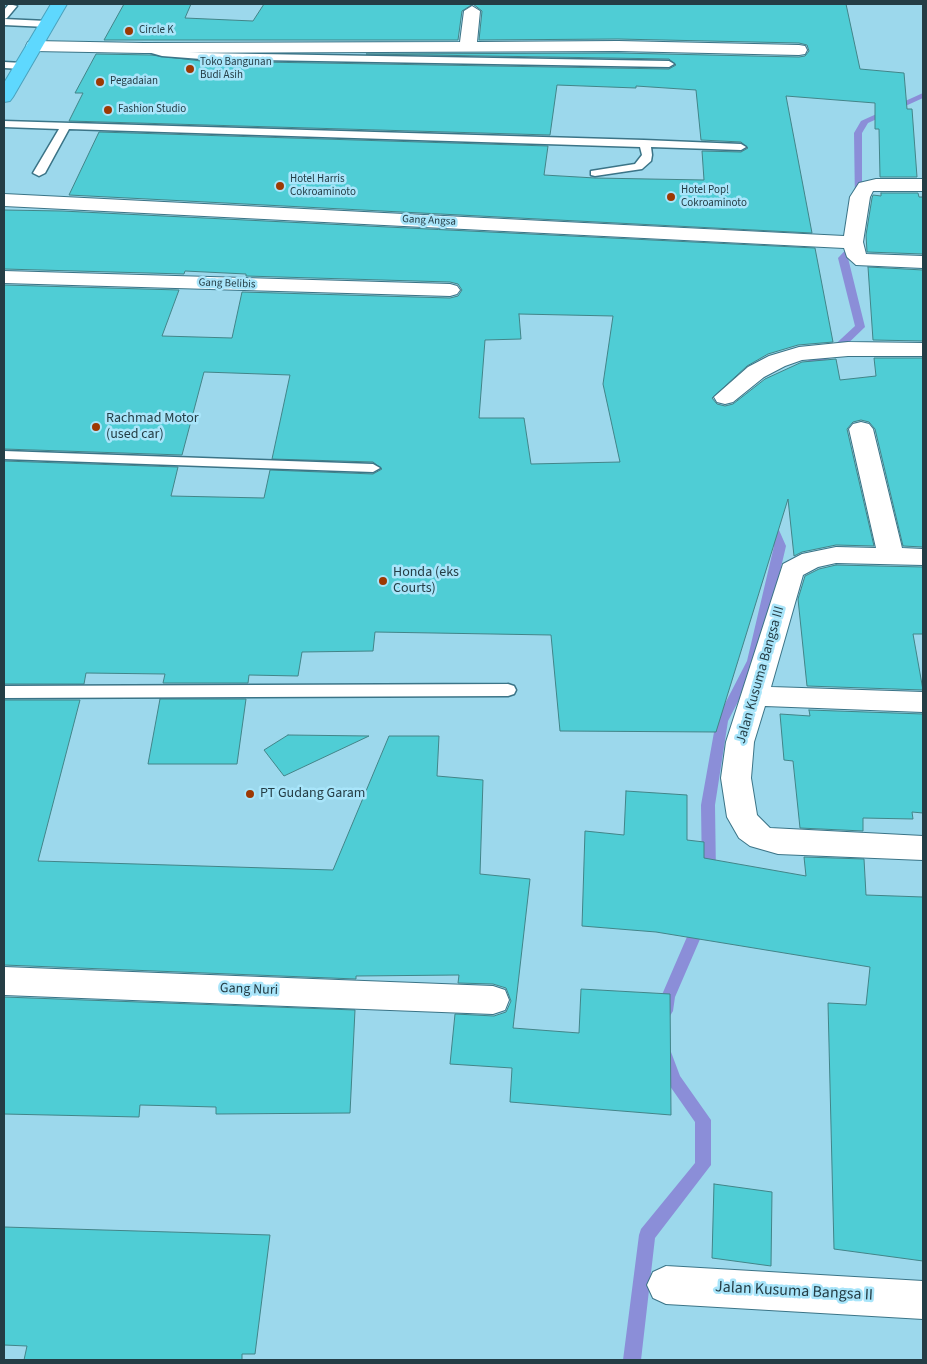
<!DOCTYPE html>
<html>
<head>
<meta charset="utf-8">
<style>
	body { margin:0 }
	#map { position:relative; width:927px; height:1364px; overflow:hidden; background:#9cd8ec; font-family:"Source Sans 3",sans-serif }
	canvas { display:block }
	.frame { position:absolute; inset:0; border:5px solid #243d45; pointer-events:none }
</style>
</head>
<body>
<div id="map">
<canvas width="927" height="1364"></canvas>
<div class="frame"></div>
</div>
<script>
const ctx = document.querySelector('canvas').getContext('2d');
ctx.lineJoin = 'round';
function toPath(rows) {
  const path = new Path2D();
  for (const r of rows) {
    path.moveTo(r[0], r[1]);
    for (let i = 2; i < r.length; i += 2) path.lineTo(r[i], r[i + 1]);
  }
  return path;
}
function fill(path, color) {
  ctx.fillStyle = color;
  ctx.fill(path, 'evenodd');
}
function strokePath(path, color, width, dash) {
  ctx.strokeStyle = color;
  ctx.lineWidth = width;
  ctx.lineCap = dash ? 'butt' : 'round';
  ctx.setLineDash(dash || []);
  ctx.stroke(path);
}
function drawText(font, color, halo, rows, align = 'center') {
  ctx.font = font + ' "Source Sans 3",sans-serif';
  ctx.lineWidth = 5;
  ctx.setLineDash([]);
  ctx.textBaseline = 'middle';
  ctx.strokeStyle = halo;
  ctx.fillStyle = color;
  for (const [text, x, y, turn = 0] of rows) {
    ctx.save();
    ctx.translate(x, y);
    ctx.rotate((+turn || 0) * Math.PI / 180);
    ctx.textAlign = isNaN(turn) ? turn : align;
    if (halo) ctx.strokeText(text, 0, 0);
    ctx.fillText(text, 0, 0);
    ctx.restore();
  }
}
const stream = toPath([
	[923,93,923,98,868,123,862,133,862,201,855,203,854,133,861,121,923,93],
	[857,240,862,243,848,258,865,327,836,355,807,369,799,369,799,365,828,351,855,326,838,258,854,241,857,240],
	[769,517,775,521,786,546,759,661,728,721,715,805,716,875,714,879,709,881,704,879,702,875,701,805,716,721,747,661,774,546,763,521,769,517],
	[700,917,705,919,707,923,675,997,673,1011,670,1016,665,1018,660,1016,657,1011,661,997,693,923,695,919,700,917],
	[666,1050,671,1052,680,1076,711,1120,711,1165,655,1238,641,1360,623,1360,639,1235,641,1229,695,1163,695,1122,665,1079,658,1057,661,1052,666,1050]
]);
const building = toPath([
	[124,4,191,4,185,18,253,21,264,4,846,4,860,69,904,73,907,109,912,109,917,177,880,177,879,129,875,129,875,103,786,96,812,233,69,195,99,132,548,146,544,175,595,178,704,180,702,151,741,152,748,148,741,142,701,140,696,90,636,86,636,88,557,85,550,135,69,121,83,93,75,93,96,54,151,55,201,61,669,69,676,65,669,59,366,54,618,53,799,57,805,56,809,51,807,45,799,43,618,39,479,40,482,11,473,4,462,11,458,40,104,40,124,4],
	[881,193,918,193,919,197,923,197,923,254,867,252,866,235,872,198,873,195,881,196,881,193],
	[4,210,62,211,815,248,833,342,798,345,768,354,747,366,712,398,717,404,725,406,733,404,765,379,802,362,836,359,840,380,876,376,874,358,923,358,923,547,903,546,875,429,869,422,861,420,853,422,847,429,874,546,836,545,802,552,794,556,788,499,716,732,560,731,551,635,375,632,373,651,302,652,298,676,249,675,248,683,163,683,165,674,86,673,84,684,4,684,4,461,178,467,171,496,264,498,270,470,373,474,382,469,373,462,272,459,290,375,204,372,182,455,4,449,4,285,179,290,162,336,232,338,242,292,450,298,458,296,462,290,458,284,450,282,246,276,246,274,185,271,184,274,4,269,4,210],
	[519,314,613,316,603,384,620,462,531,464,524,418,479,418,485,340,521,339,519,314],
	[868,267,923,270,923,341,873,340,868,267],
	[836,565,923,567,923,634,913,634,923,690,807,686,798,599,805,576,819,569,836,565],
	[160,699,246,699,237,764,148,764,160,699],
	[4,700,80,700,38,861,333,870,389,736,439,736,437,776,483,780,480,874,530,879,513,1028,579,1033,581,989,670,994,671,1115,510,1102,512,1068,450,1064,455,1014,494,1016,506,1012,511,1001,506,988,493,984,458,983,459,975,356,976,356,979,4,965,4,700],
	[809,710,923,714,923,813,912,812,913,819,863,818,863,831,800,828,793,761,784,760,780,714,810,716,809,710],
	[288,735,369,736,284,776,264,750,288,735],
	[626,791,687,795,687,840,704,842,704,858,806,876,804,857,864,859,866,895,923,897,923,1261,834,1249,828,1003,866,1005,870,967,656,932,582,926,585,831,624,835,626,791],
	[4,997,355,1010,350,1113,216,1114,216,1107,140,1105,139,1117,4,1114,4,997],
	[714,1184,772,1192,771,1266,712,1258,714,1184],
	[4,1227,270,1235,255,1354,242,1354,242,1360,24,1360,27,1346,4,1345,4,1227]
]);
const lane = toPath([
	[9,4,17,6,7,18,4,19,4,10,9,4],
	[4,19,47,21,52,24,47,27,4,25,4,19],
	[144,45,162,50,201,53,669,61,674,64,669,67,201,59,162,56,141,50,141,46,144,45],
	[4,62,23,63,28,66,23,69,4,68,4,62],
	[4,121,644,140,741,144,746,147,741,150,651,147,652,155,651,161,642,169,595,176,591,175,591,171,635,164,642,155,640,147,69,129,45,173,39,176,33,173,59,129,4,127,4,121],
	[4,451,373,464,380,468,373,472,4,459,4,451],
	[508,684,514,686,516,690,514,694,508,696,4,698,4,686,508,684]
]);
const street = toPath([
	[472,6,480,11,477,42,618,41,799,45,805,46,807,50,805,54,799,55,618,51,144,53,34,51,28,50,26,46,28,42,34,41,144,43,460,42,464,11,472,6],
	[876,179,923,179,923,191,873,191,870,197,863,242,866,254,923,256,923,268,856,265,847,257,844,248,4,206,4,194,844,236,850,197,859,183,876,179],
	[4,271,450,284,457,286,460,290,457,294,450,296,4,283,4,271],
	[848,342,923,343,923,356,848,356,802,360,785,366,764,377,733,402,725,404,717,402,714,397,748,367,769,356,799,347,848,342],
	[861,422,869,424,873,429,902,548,923,549,923,565,836,563,818,567,803,575,771,687,923,692,923,712,765,706,754,742,751,778,757,815,770,828,923,836,923,860,778,854,750,846,739,838,727,817,721,778,726,742,783,564,802,554,836,547,876,548,849,429,853,424,861,422],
	[4,967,493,986,505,990,509,1000,505,1010,493,1014,4,995,4,967],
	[666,1266,923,1281,923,1319,666,1304,653,1298,647,1285,653,1272,666,1266]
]);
const highway = toPath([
	[51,4,67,4,13,97,10,101,4,102,4,83,51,4]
]);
const markers = [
	[129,31,5,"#9d3903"],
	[190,69,5,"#9d3903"],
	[100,82,5,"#9d3903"],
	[108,110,5,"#9d3903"],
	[280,186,5,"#9d3903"],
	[671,197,5,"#9d3903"],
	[96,427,5,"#9d3903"],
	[383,581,5,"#9d3903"],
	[250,794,5,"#9d3903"]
];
const farPoinames = [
	["Circle K",139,31],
	["Toko Bangunan",200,63],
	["Budi Asih",200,76],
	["Pegadaian",110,82],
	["Fashion Studio",118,110],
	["Hotel Harris",290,180],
	["Cokroaminoto",290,193],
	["Hotel Pop!",681,191],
	["Cokroaminoto",681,204]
];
const farStreetnames = [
	["Gang Angsa",429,221,3],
	["Gang Belibis",227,284,2]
];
const poiNames = [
	["Rachmad Motor",106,419],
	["(used car)",106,435],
	["Honda (eks",393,573],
	["Courts)",393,589],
	["PT Gudang Garam",260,794]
];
const streetNames = [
	["Jalan Kusuma Bangsa III",761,675,-74],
	["Gang Nuri",249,990,2]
];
const nearStreetnames = [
	["Jalan Kusuma Bangsa II",794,1292,3]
];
fill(stream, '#8b8ed8');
fill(building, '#4fcdd5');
strokePath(building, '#428488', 1);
strokePath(lane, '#3b7487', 3);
strokePath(street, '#3b7487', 2);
strokePath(highway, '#4aa2bd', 2);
fill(lane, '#fff');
fill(street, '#fff');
fill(highway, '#5ed8fe');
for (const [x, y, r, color] of markers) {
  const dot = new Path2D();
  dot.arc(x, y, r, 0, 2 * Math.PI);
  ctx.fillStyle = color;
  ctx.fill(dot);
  strokePath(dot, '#a9e5fa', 2);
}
drawText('11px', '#243d45', '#a9e5fa', farPoinames, 'left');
drawText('11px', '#243d45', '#a9e5fa', farStreetnames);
drawText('14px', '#243d45', '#a9e5fa', poiNames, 'left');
drawText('14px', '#243d45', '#a9e5fa', streetNames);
drawText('16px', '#243d45', '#a9e5fa', nearStreetnames);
</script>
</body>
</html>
